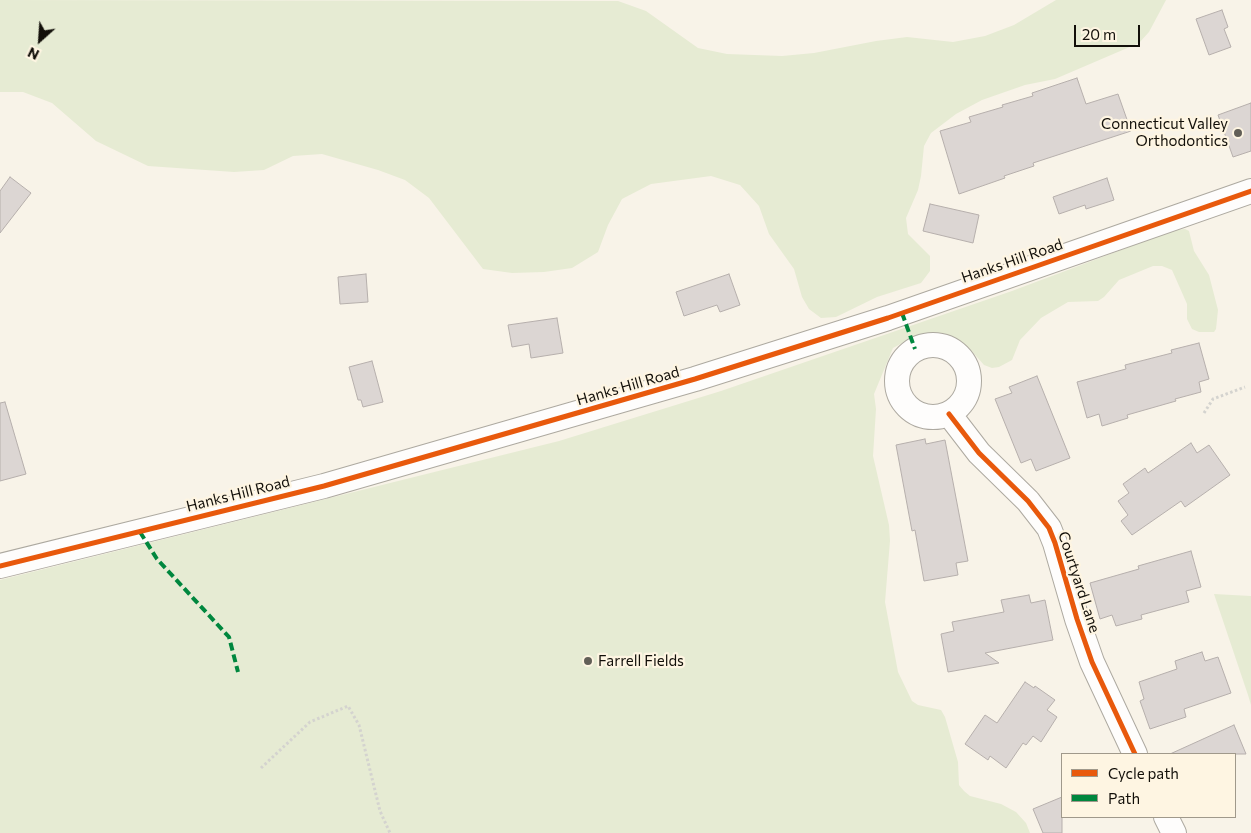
<!DOCTYPE html>
<html>
<head>
<meta charset="utf-8">
<style>
	body { margin:0 }
	#map { position:relative; width:1251px; height:833px; overflow:hidden; background:#f8f3e8; font-family:Commissioner,sans-serif }
	canvas { display:block }
	.legend { position:absolute; left:1061px; top:753px; width:175px; height:65px; box-sizing:border-box; background:#fef5e2; border:1px solid #a0998b; margin:0; padding:6px 9px; list-style:none; font-size:15px; color:#120f09 }
	.legend li { display:flex; align-items:center; gap:10px; height:25px }
	.legend b { width:25px; border:1px solid #a0998b }
	.north { position:absolute; left:15px; top:15px; width:50px; height:50px; -webkit-text-stroke:4px #fef5e2; paint-order:stroke; rotate:206deg; font-size:14px; font-weight:700; line-height:20px; text-align:center; color:#120f09 }
	.north::after { content:''; display:block; margin:auto; width:18px; height:22px; background:#120f09; clip-path:polygon(50% 0,100% 100%,50% 72%,0 100%) }
	.scale { position:absolute; left:1074px; top:25px; width:66px; height:22px; box-sizing:border-box; border:2px solid #120f09; border-top:0; padding-left:6px; font-size:15px; line-height:18px; white-space:nowrap; color:#120f09; -webkit-text-stroke:4px #fef5e2; paint-order:stroke }
</style>
</head>
<body>
<div id="map">
<canvas width="1251" height="833"></canvas>
<ul class="legend">
<li><b style="height:6px;background:#e8590c"></b>Cycle path</li>
<li><b style="height:6px;background:#00873e"></b>Path</li>
</ul>
<div class="north">N</div>
<div class="scale">20 m</div>
</div>
<script>
const ctx = document.querySelector('canvas').getContext('2d');
ctx.lineJoin = 'round';
function fill(path, color) {
  ctx.fillStyle = color;
  ctx.fill(path, 'evenodd');
}
function toPath(rows) {
  const path = new Path2D();
  for (const r of rows) {
    if (r.length === 3) {
      path.moveTo(r[0] + r[2], r[1]);
      path.arc(r[0], r[1], r[2], 0, 2 * Math.PI);
      continue;
    }
    path.moveTo(r[0], r[1]);
    for (let i = 2; i < r.length; i += 2) path.lineTo(r[i], r[i + 1]);
  }
  return path;
}
function strokePath(path, color, width, dash) {
  ctx.strokeStyle = color;
  ctx.lineWidth = width;
  ctx.lineCap = dash ? 'butt' : 'round';
  ctx.setLineDash(dash || []);
  ctx.stroke(path);
}
function drawText(font, color, halo, rows, align = 'center') {
  ctx.font = font + ' Commissioner,sans-serif';
  ctx.lineWidth = 4.5;
  ctx.setLineDash([]);
  ctx.textBaseline = 'middle';
  ctx.strokeStyle = halo;
  ctx.fillStyle = color;
  for (const [text, x, y, turn = 0] of rows) {
    ctx.save();
    ctx.translate(x, y);
    ctx.rotate((+turn || 0) * Math.PI / 180);
    ctx.textAlign = isNaN(turn) ? turn : align;
    if (halo) ctx.strokeText(text, 0, 0);
    ctx.fillText(text, 0, 0);
    ctx.restore();
  }
}
const green = toPath([
	[0,0,618,1,646,11,698,48,727,54,782,56,814,53,876,41,907,37,953,42,985,36,1014,25,1056,0,1166,0,1149,32,1139,43,1055,79,1025,85,982,100,956,114,931,133,924,146,921,176,918,190,906,218,908,234,930,256,930,271,921,283,877,297,836,317,821,318,809,309,802,297,794,269,769,234,759,206,740,185,711,176,651,184,622,199,608,225,598,252,572,268,544,272,512,273,483,269,429,198,405,180,378,170,322,154,293,156,264,170,234,172,148,166,96,141,52,103,23,92,0,92],
	[1185,229,1189,231,1194,251,1209,275,1218,310,1216,329,1214,332,1199,332,1192,329,1187,319,1187,304,1172,270,1162,266,1153,266,1119,280,1104,297,1098,301,1068,302,1041,318,1020,340,1012,360,999,367,992,368,984,365,969,348,943,338,921,337,906,341,893,348,874,394,876,409,873,456,889,525,890,541,885,602,898,672,912,701,918,705,941,710,945,717,958,762,959,785,964,791,970,796,1001,804,1016,812,1026,823,1030,833,0,833,0,580,559,441,721,391,1012,291,1174,230],
	[1214,594,1251,596,1251,705,1248,695]
]);
const building = toPath([
	[1222,10,1228,27,1224,29,1231,47,1209,55,1196,19,1222,10],
	[1077,78,1086,104,1118,94,1131,131,1033,163,1034,166,1004,176,1005,178,959,194,940,131,971,122,969,117,1003,107,1002,105,1033,96,1032,93,1077,78],
	[1251,103,1251,151,1233,157,1218,115,1251,103],
	[10,177,31,193,0,233,0,191,10,177],
	[1107,178,1114,200,1086,209,1085,205,1059,214,1053,197,1107,178],
	[930,204,979,215,973,243,923,231,930,204],
	[366,274,368,302,340,304,338,277,366,274],
	[729,274,740,305,720,312,717,305,684,316,676,292,729,274],
	[557,318,563,353,531,358,529,344,512,347,508,325,557,318],
	[1199,343,1209,379,1199,382,1201,392,1175,399,1176,401,1127,415,1128,418,1102,426,1099,414,1087,418,1077,382,1126,369,1125,365,1172,353,1171,350,1199,343],
	[372,361,383,402,363,407,361,400,358,400,349,367,372,361],
	[1037,376,1070,458,1036,471,1031,459,1021,463,995,399,1012,393,1009,387,1037,376],
	[5,402,26,474,0,481,0,403,5,402],
	[925,439,926,444,945,440,968,561,956,563,958,575,924,581,915,530,912,531,896,445,925,439],
	[1191,443,1197,453,1209,445,1230,475,1185,507,1181,501,1132,535,1121,521,1128,515,1118,501,1129,493,1123,484,1145,468,1148,473,1191,443],
	[1191,551,1201,587,1186,591,1189,602,1141,615,1142,619,1116,626,1112,615,1100,619,1090,583,1139,569,1138,566,1191,551],
	[1029,595,1031,603,1045,600,1053,640,985,653,999,663,948,672,941,634,954,631,952,622,1004,612,1001,600,1029,595],
	[1202,652,1205,661,1218,657,1231,693,1184,709,1186,717,1150,729,1140,701,1144,699,1139,682,1177,669,1175,661,1202,652],
	[1025,682,1034,688,1035,686,1055,700,1047,710,1057,717,1041,742,1033,736,1026,745,1023,743,1006,768,990,756,988,760,965,744,985,715,997,723,1025,682],
	[1234,725,1246,754,1170,754,1234,725],
	[1062,797,1062,833,1043,833,1033,809,1062,797]
]);
const path = toPath([
	[1204,413,1213,399,1245,387],
	[261,768,310,722,348,706,359,725,380,811,390,833]
]);
const minor = toPath([
	[933,381,36],
	[949,414,979,453,1028,501,1049,528,1055,543,1077,619,1092,662,1135,754],
	[0,566,324,486,695,379,888,318,1251,191],
	[1166,817,1174,833]
]);
const quiet = toPath([
	[902,313,915,349],
	[140,532,157,559,229,637,238,672]
]);
const cycleway = toPath([
	[949,414,979,453,1028,501,1049,528,1055,543,1077,619,1092,662,1135,754],
	[0,566,324,486,695,379,888,318,1251,191]
]);
const markers = [
	[1238,133,5,"#625f57"],
	[588,661,5,"#625f57"]
];
const poiNames = [
	["Connecticut Valley",1228,124],
	["Orthodontics",1228,141],
	["Farrell Fields",598,661,"left"]
];
const streetNames = [
	["Hanks Hill Road",1012,261,-19],
	["Hanks Hill Road",628,386,-16],
	["Hanks Hill Road",238,494,-14],
	["Courtyard Lane",1079,582,72]
];
fill(green, '#e6ebd3');
fill(building, '#dcd6d3');
strokePath(building, '#b6afac', 1);
strokePath(minor, '#ada9a0', 26);
strokePath(path, '#d4d3cf', 3, [2.5, 2.5]);
strokePath(minor, '#fefdfc', 24);
strokePath(quiet, '#00873e', 4, [8, 4]);
strokePath(cycleway, '#e8590c', 5);
for (const [x, y, r, color] of markers) {
  const dot = new Path2D();
  dot.arc(x, y, r, 0, 2 * Math.PI);
  ctx.fillStyle = color;
  ctx.fill(dot);
  strokePath(dot, '#fef5e2', 2);
}
drawText('15px', '#120f09', '#fef5e2', poiNames, 'right');
drawText('15px', '#120f09', '#fef5e2', streetNames);
</script>
</body>
</html>
